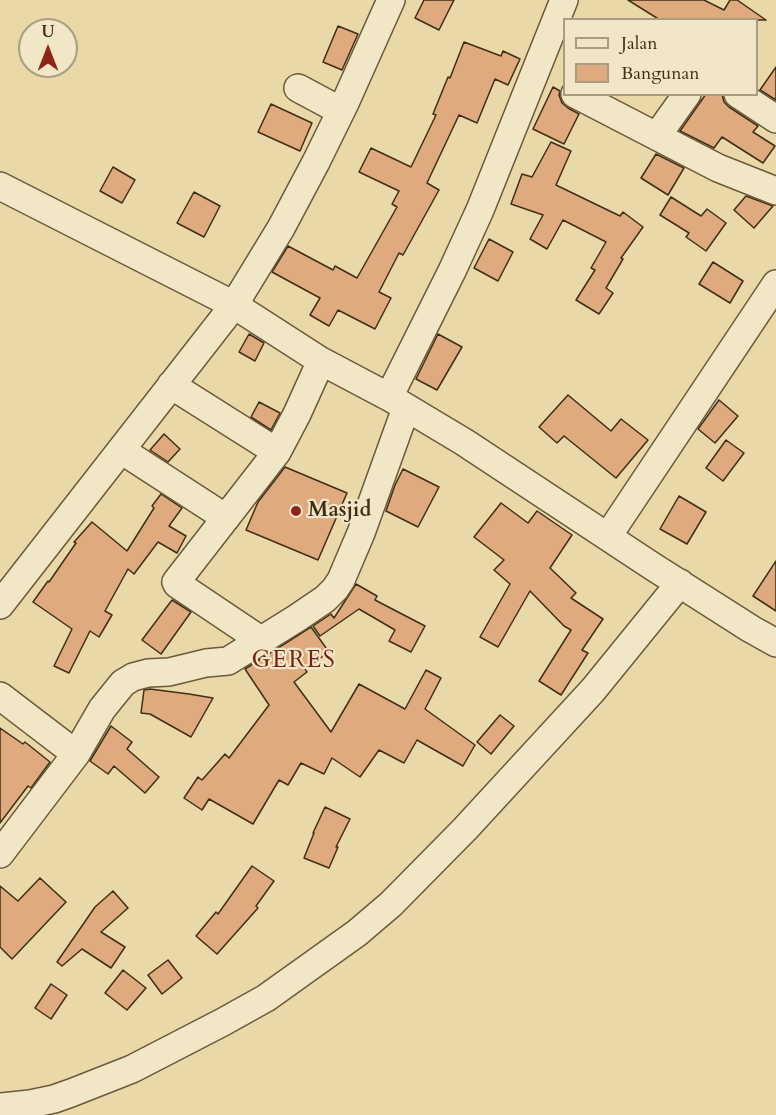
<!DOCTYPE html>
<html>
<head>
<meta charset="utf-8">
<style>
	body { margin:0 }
	#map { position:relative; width:776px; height:1115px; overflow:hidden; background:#ead9a8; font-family:Cardo,serif }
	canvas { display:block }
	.legend { position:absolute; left:563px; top:18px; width:195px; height:78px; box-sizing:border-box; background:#f1e6c6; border:2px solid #aa9c80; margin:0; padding:8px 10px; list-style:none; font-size:18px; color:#402e16 }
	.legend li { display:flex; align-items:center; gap:12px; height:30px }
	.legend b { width:30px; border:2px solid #aa9c80 }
	.north { position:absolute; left:18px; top:18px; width:60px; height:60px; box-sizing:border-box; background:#f1e6c6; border:2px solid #aa9c80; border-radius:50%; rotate:0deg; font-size:16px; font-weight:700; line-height:24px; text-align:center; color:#402e16 }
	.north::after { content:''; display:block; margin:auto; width:21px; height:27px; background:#8f2418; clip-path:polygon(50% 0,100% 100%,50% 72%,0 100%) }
</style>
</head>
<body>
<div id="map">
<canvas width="776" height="1115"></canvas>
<ul class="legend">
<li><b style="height:8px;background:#f1e6c6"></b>Jalan</li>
<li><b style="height:16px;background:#dfaa7e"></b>Bangunan</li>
</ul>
<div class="north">U</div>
</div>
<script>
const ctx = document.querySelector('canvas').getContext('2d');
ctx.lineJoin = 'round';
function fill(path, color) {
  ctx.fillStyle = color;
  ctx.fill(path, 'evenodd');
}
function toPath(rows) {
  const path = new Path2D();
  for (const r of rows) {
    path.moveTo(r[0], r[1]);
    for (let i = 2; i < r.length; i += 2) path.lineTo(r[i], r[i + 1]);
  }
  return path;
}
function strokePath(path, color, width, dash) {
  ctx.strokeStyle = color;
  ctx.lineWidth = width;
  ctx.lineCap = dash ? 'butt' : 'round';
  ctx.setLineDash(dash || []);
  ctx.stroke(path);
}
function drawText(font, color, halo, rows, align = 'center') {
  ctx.font = font + ' Cardo,serif';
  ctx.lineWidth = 4.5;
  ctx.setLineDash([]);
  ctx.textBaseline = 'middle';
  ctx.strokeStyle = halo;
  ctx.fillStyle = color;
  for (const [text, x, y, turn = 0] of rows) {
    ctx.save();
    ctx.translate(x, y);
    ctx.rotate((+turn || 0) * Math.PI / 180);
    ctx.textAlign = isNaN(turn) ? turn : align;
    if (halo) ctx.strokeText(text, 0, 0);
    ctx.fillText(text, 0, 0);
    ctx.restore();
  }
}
const building = toPath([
	[424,0,454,0,439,30,415,18,424,0],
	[628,0,704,0,724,10,730,0,737,0,766,20,660,20,628,0],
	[338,26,358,34,342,70,323,62,338,26],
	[464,42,501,56,503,51,520,59,508,85,495,79,477,123,459,115,427,183,439,190,403,255,399,253,379,292,391,298,375,329,338,310,329,326,310,315,320,298,272,272,288,246,333,270,335,266,357,278,397,207,392,204,399,191,359,172,371,148,411,167,436,115,433,114,448,77,450,78,464,42],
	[776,67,776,100,760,90,776,67],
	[553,87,560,91,559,95,562,103,568,108,579,114,564,144,533,129,553,87],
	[706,94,722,94,724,102,729,107,758,126,753,132,775,146,763,163,722,137,714,148,680,131,706,94],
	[271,104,312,123,300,151,258,132,271,104],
	[551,142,571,151,556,185,620,216,623,212,643,227,621,258,623,259,606,288,613,293,599,314,576,300,595,270,591,268,606,242,563,220,547,249,530,239,543,215,511,204,522,174,532,177,551,142],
	[656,154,684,168,668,195,641,178,656,154],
	[113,167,135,180,122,203,100,191,113,167],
	[194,192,220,206,204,237,177,223,194,192],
	[746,196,773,206,754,228,734,210,746,196],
	[671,197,701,216,707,209,726,223,706,251,686,237,689,233,660,215,671,197],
	[489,239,513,252,498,281,474,268,489,239],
	[713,262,743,281,730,303,699,284,713,262],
	[249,334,264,343,255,361,239,352,249,334],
	[438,334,462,347,437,390,416,379,438,334],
	[568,395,611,431,621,419,648,440,616,478,564,436,557,443,539,427,568,395],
	[719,400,738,416,715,443,698,429,719,400],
	[259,402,280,413,271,430,251,417,259,402],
	[164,434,180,449,168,462,150,450,164,434],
	[726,440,744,453,723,481,706,468,726,440],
	[285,467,347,493,318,560,246,530,258,502,285,467],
	[403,469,439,487,418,527,386,511,395,485,403,469],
	[161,494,182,508,169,526,186,536,177,553,158,542,134,574,128,569,105,611,112,615,99,637,90,631,69,673,54,666,72,629,33,602,48,581,49,582,76,543,74,542,92,522,127,551,154,508,152,506,161,494],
	[679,496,706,512,687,544,660,529,679,496],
	[501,503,528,523,537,511,572,535,550,568,576,593,571,598,603,619,582,650,588,653,561,695,539,681,571,630,564,626,530,591,498,647,480,637,510,584,494,570,504,560,474,537,501,503],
	[776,561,776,611,753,596,776,561],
	[356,584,377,596,375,600,425,626,411,652,389,641,395,630,359,609,320,636,313,626,331,614,334,618,356,584],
	[172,600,191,612,161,654,142,640,172,600],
	[311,627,329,652,305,669,307,672,294,682,331,732,359,684,405,709,426,670,441,678,425,709,475,745,463,766,417,740,404,763,379,750,360,777,332,758,324,774,301,763,288,785,279,780,253,824,209,799,202,810,184,798,198,777,202,780,225,754,229,758,269,705,245,669,311,627],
	[150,689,189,694,213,698,191,737,150,714,141,713,144,690,150,689],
	[500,715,514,726,491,754,477,742,500,715],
	[111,726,132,742,127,749,159,777,145,793,114,766,108,774,90,761,111,726],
	[0,728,23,744,25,742,50,762,31,788,28,786,0,823,0,728],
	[325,807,350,819,336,847,338,847,329,868,304,858,314,833,313,833,325,807],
	[252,866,274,881,256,906,258,908,217,954,196,936,216,912,218,914,252,866],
	[40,878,66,902,12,959,0,947,0,886,18,901,40,878],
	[113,891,128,908,101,932,125,947,111,968,82,949,62,966,57,962,95,907,113,891],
	[168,960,182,978,162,994,148,975,168,960],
	[123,970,146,988,127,1010,105,993,123,970],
	[51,984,67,995,51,1019,35,1008,51,984]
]);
const minor = toPath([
	[298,88,341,111],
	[575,94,718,168,776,191],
	[738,94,776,119],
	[657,136,687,94],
	[0,186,234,305,321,361,389,397,464,442,652,566,751,629,776,643],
	[171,385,277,452],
	[389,397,452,271,480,210,564,0],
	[121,450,226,518],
	[608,536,776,284],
	[0,605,234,305,281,228,316,162,345,103,391,0],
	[262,641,177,584,176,582,277,452,297,414,321,361],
	[0,696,76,754],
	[0,854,76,754,102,709,123,683,133,677,148,673,169,672,206,663,228,661,297,618,325,599,335,589,341,580,361,533,406,408],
	[0,1107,30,1104,54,1099,71,1093,132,1069,223,1022,266,998,357,933,391,904,465,829,593,690,680,583]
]);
const markers = [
	[296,511,6,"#8f2418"]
];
const poiNames = [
	["Masjid",308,511]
];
const quarterNames = [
	["GERES",294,661]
];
fill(building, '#dfaa7e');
strokePath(building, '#402e16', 1.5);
strokePath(minor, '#6a593a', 30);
strokePath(minor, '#f1e6c6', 27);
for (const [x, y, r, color] of markers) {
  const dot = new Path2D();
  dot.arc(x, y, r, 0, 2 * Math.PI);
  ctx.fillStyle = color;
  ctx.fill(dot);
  strokePath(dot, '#f1e6c6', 2);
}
drawText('bold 21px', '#402e16', '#f1e6c6', poiNames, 'left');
ctx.letterSpacing = '1.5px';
drawText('24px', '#7a1f14', '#f1e6c6', quarterNames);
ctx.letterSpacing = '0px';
</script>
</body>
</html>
